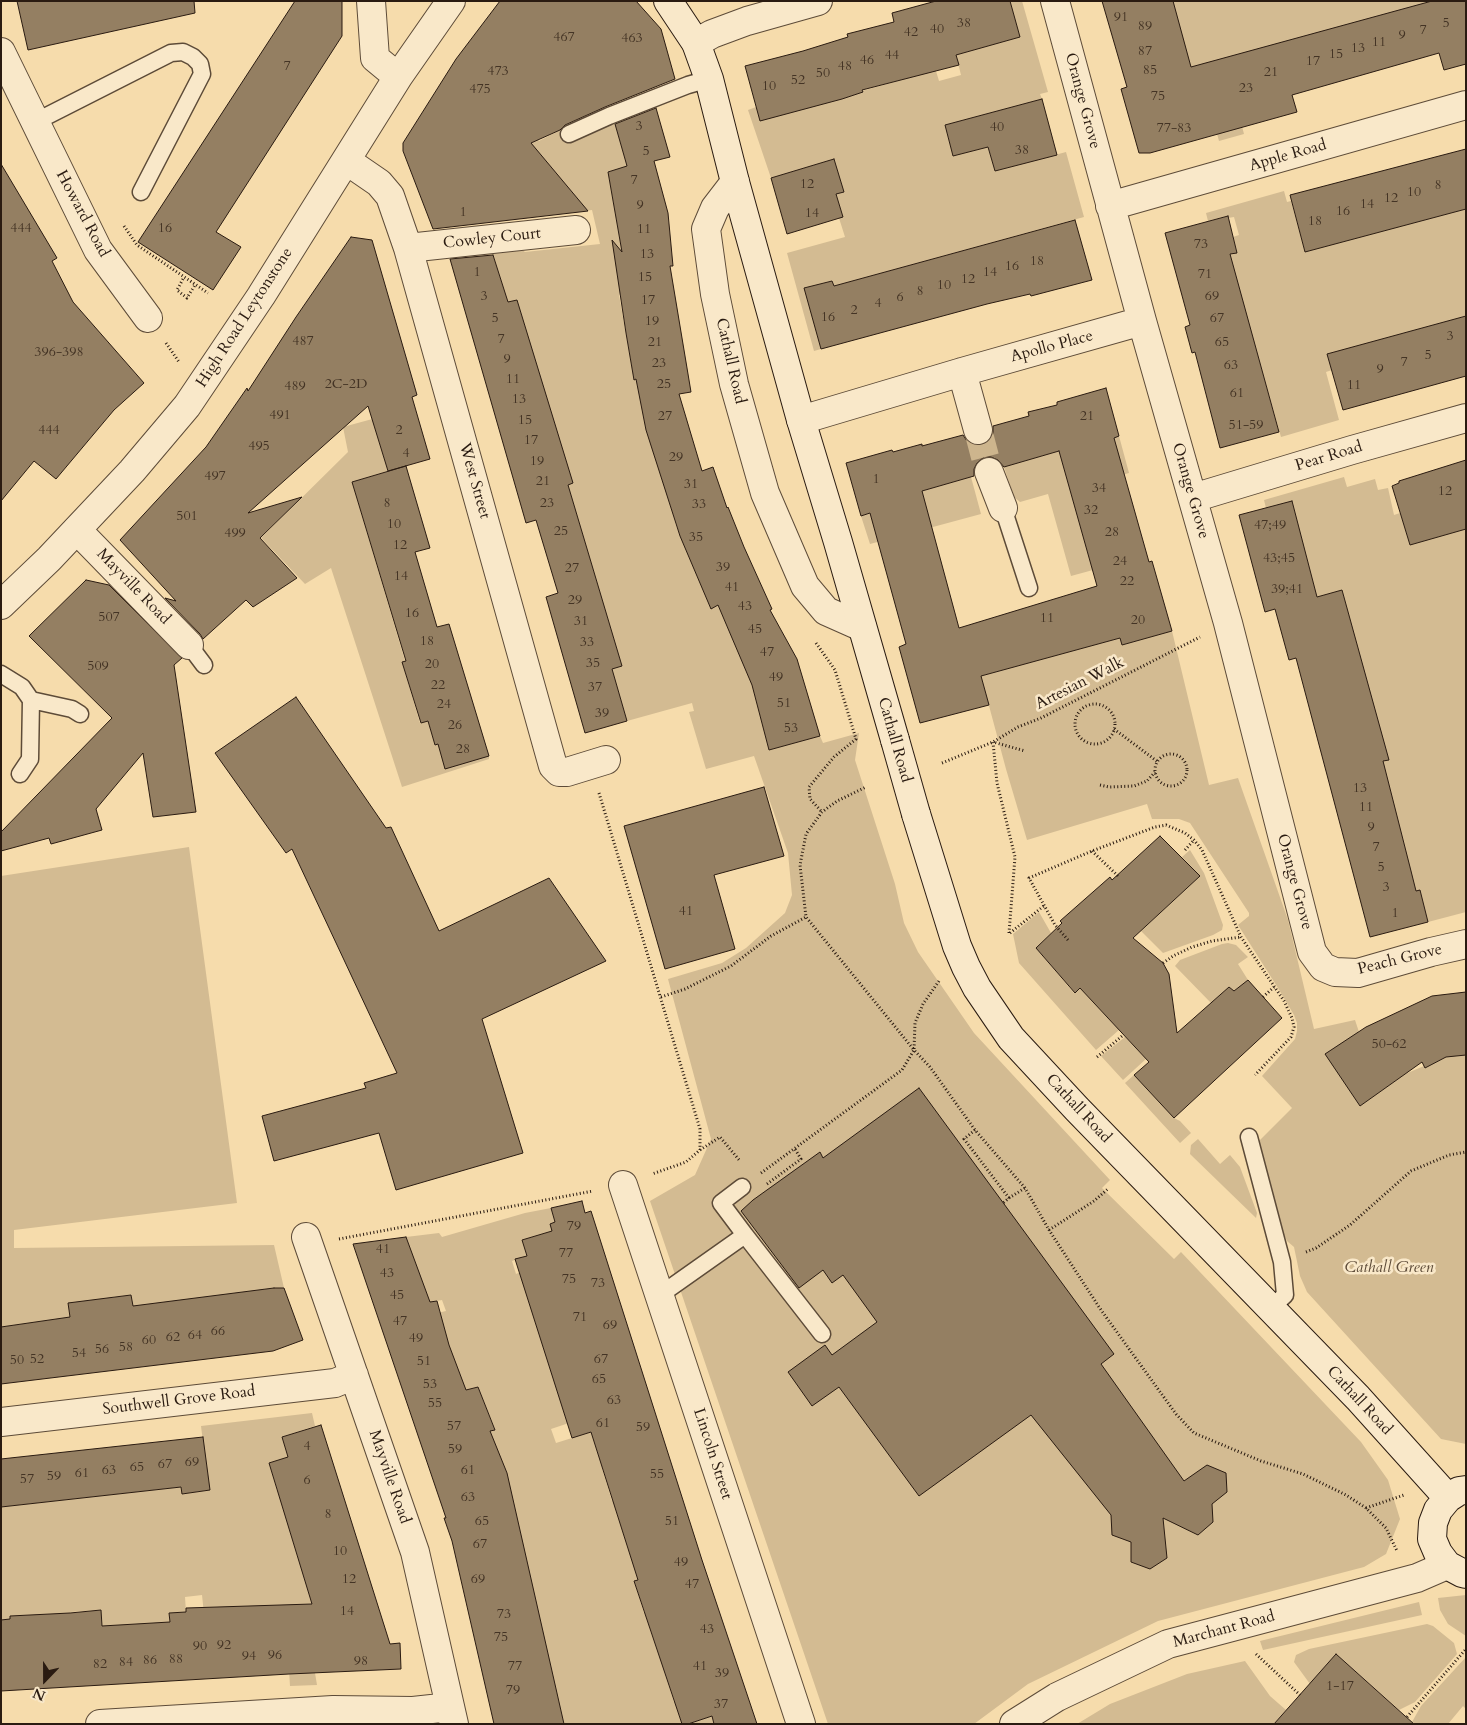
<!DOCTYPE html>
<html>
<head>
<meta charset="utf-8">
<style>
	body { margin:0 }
	#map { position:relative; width:1467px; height:1725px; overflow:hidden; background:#f6dcac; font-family:Cardo,serif }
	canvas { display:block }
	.frame { position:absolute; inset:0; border:2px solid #2a1b11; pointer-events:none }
	.north { position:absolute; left:20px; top:1655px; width:50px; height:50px; -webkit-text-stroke:4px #f9e8c9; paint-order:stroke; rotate:202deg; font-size:14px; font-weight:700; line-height:20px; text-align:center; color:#2a1b11 }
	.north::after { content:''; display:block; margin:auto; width:18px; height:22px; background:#2a1b11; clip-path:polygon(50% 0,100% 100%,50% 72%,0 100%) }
</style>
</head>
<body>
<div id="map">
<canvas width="1467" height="1725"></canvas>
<div class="frame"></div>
<div class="north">N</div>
</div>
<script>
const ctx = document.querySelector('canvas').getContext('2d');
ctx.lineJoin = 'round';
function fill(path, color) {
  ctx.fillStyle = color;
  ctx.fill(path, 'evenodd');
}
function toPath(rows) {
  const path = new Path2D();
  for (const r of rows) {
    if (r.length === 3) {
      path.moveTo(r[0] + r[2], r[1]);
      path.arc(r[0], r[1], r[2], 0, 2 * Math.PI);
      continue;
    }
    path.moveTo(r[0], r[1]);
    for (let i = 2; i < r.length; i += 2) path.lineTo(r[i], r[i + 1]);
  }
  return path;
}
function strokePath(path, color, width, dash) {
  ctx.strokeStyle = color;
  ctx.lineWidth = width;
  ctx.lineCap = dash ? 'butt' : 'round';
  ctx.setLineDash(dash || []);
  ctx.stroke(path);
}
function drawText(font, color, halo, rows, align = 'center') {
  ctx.font = font + ' Cardo,serif';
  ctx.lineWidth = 5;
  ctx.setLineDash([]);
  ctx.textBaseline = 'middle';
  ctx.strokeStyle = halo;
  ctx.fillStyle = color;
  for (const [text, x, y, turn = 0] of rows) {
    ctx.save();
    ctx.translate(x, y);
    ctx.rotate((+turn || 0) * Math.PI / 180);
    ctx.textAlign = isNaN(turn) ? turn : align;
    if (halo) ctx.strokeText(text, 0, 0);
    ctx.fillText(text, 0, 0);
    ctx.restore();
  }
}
const green = toPath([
	[1010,1,1022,1,1048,92,1040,94,1042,99,945,125,953,156,988,147,995,171,1066,152,1084,217,834,286,831,281,805,288,821,349,814,351,787,253,845,237,839,218,843,217,836,194,844,192,834,159,771,178,748,110,756,107,843,98,862,92,862,91,911,77,933,61,939,81,961,75,956,55,1020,37],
	[1158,1,1433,1,1224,59,1244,134,1219,141,1210,108],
	[516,112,539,141,560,130,568,143,614,121,627,166,608,172,625,269,621,294,619,295,634,379,636,379,676,525,711,608,718,605,752,682,769,750,820,736,823,743,859,733,855,760,895,884,904,923,918,952,974,1033,1110,1180,1102,1188,1174,1259,1181,1252,1361,1442,1388,1480,1400,1519,1386,1554,1364,1567,1158,1621,1028,1684,974,1724,828,1724,650,1201,695,1175,711,1139,668,979,722,963,746,948,785,913,792,895,788,853,754,756,706,769,689,712,694,711,692,703,627,721,612,669,622,666,568,485,572,483,517,300,508,302,493,254,452,266,450,259,516,245,525,252,600,244,592,210,576,212,500,173],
	[1284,191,1287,202,1291,201,1305,252,1466,209,1466,316,1328,354,1332,370,1326,372,1339,420,1281,437,1229,254,1237,252,1233,237,1239,235,1234,217,1228,218,1227,216,1208,221,1206,213],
	[409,409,374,425,388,471,352,482,405,661,402,662,420,723,428,721,435,745,438,744,489,756,489,759,402,787,331,568,305,584,261,538,348,452,343,427],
	[1119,436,1129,473,1070,489,1093,570,1071,576,1048,494,1020,502,1014,497,1004,467,1070,448],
	[971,477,981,514,870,544,861,516,907,503,905,496],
	[1344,477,1347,487,1375,479,1378,490,1388,488,1394,515,1400,513,1410,545,1466,529,1466,912,1428,922,1420,890,1416,891,1385,771,1328,776,1388,760,1342,590,1317,597,1292,502,1266,508,1264,500],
	[1172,631,1209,785,1238,778,1288,920,1314,1029,1355,1020,1359,1032,1326,1055,1360,1106,1405,1074,1424,1066,1425,1068,1444,1058,1433,1035,1466,1055,1466,1444,1441,1439,1307,1292,1300,1276,1294,1247,1287,1241,1279,1224,1256,1144,1292,1108,1262,1076,1295,1039,1297,1031,1297,1023,1294,1015,1278,988,1238,925,1249,916,1249,913,1190,823,1179,819,1152,819,1147,804,1027,840,1006,769,981,676,1120,638,1122,645],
	[189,847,237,1203,14,1230,14,1248,274,1245,284,1288,264,1289,264,1294,134,1318,131,1295,113,1297,72,1334,56,1319,1,1327,1,876],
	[1190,850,1204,873,1223,925,1222,930,1213,935,1163,953,1141,931,1200,876,1182,857],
	[1039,912,1051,933,1036,948,1074,993,1080,988,1119,1030,1096,1050,1019,963,1013,934],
	[1228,943,1236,945,1248,957,1238,964,1248,980,1234,991,1229,987,1211,1003,1175,966,1180,960,1222,944],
	[1125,1037,1146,1059,1123,1080,1101,1056],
	[1134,1075,1174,1118,1180,1121,1191,1133,1180,1143,1125,1083],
	[1198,1139,1220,1164,1230,1155,1240,1167,1257,1213,1256,1218,1190,1154,1191,1145],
	[551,1208,555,1222,552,1231,522,1240,527,1256,512,1261,516,1274,523,1271,581,1419,551,1429,556,1443,591,1432,599,1457,626,1448,602,1468,612,1501,639,1493,643,1505,617,1513,628,1549,655,1541,662,1572,634,1581,644,1613,673,1603,678,1617,649,1627,660,1658,688,1648,692,1661,664,1671,674,1702,702,1693,704,1700,677,1709,682,1724,564,1724,505,1480,438,1494,436,1490,507,1475,501,1459,481,1433,495,1429,478,1387,461,1391,455,1367,443,1330,420,1317,446,1311,442,1300,427,1303,418,1272,406,1237,439,1233,442,1237,525,1213],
	[312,1413,315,1426,282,1437,288,1457,269,1463,277,1490,297,1484,310,1526,290,1532,297,1555,345,1637,384,1625,389,1644,323,1672,315,1673,317,1685,290,1686,285,1605,204,1614,202,1595,185,1597,186,1612,169,1613,171,1640,103,1644,101,1610,70,1612,72,1646,34,1615,10,1616,11,1629,4,1620,1,1620,1,1507,181,1487,183,1494,209,1490,201,1426],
	[1466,1595,1466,1636,1448,1624,1440,1610,1438,1598],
	[1419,1602,1422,1615,1263,1650,1260,1641],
	[1427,1624,1433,1626,1454,1643,1457,1654,1415,1702,1399,1710,1336,1654,1310,1684,1294,1662,1296,1655,1309,1649],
	[1466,1657,1466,1709,1463,1706,1448,1724,1415,1724,1412,1722,1421,1706],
	[1245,1661,1270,1696,1286,1710,1274,1724,1077,1724,1110,1704,1187,1674],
	[712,1716,714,1724,688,1724]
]);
const building = toPath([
	[17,1,194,1,195,13,28,50,17,1],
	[295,1,342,1,342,36,216,232,241,247,213,290,138,242,295,1],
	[500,1,636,1,661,29,675,79,605,107,565,125,560,130,531,143,588,211,433,229,403,151,403,143,456,59,500,1],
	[936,1,1010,1,1020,37,956,55,959,65,862,90,863,92,842,99,760,121,745,66,803,51,848,37,847,34,894,22,892,13,936,1],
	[1102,1,1173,1,1191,67,1432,1,1466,1,1466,64,1444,70,1439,53,1292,95,1297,112,1150,153,1139,153,1121,89,1127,87,1102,1],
	[1042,99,1057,155,995,171,988,147,953,156,945,125,1042,99],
	[656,108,670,157,654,161,668,213,673,266,670,266,691,392,679,394,702,471,713,467,727,508,728,507,744,547,772,609,770,610,797,659,820,736,769,750,752,685,718,605,711,609,680,536,646,430,636,379,634,380,626,333,612,240,622,252,608,172,627,166,615,124,656,108],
	[1466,149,1466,209,1305,252,1290,195,1466,149],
	[834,159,844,192,836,194,843,217,787,234,771,178,834,159],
	[1,164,57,258,52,261,73,302,144,383,114,410,56,479,34,461,1,501,1,164],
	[1228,216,1237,253,1230,254,1279,432,1220,448,1195,352,1192,353,1185,327,1190,325,1165,233,1228,216],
	[1075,220,1092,280,1031,296,1030,294,987,304,821,349,804,288,832,281,834,286,1075,220],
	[351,237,372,240,417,395,412,397,430,459,388,471,368,406,248,513,302,497,260,538,297,578,253,607,246,600,203,639,200,634,165,598,176,601,120,540,206,447,247,388,248,391,296,317,351,237],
	[493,255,508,302,517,300,573,483,568,485,622,666,612,669,627,721,585,733,546,597,558,593,536,520,526,523,450,259,493,255],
	[1466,316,1466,376,1343,410,1327,354,1466,316],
	[1106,388,1119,436,1114,438,1149,562,1152,561,1172,631,1122,645,1120,638,981,676,989,705,920,723,899,647,906,644,870,513,861,516,846,463,892,450,893,452,922,444,922,446,963,435,967,441,974,445,983,445,989,441,993,434,993,426,1029,416,1028,412,1057,405,1057,402,1106,388],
	[1059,451,1097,586,959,628,922,491,974,476,974,469,977,463,984,457,991,457,998,460,1004,467,1059,451],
	[1466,460,1466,529,1410,545,1392,486,1399,483,1399,481,1466,460],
	[406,466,430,548,415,552,437,627,449,624,489,756,445,769,438,744,435,745,428,721,421,723,402,662,406,661,352,482,406,466],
	[1292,501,1317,597,1342,590,1389,760,1383,761,1411,871,1416,891,1420,890,1428,922,1370,937,1296,658,1289,660,1275,609,1265,612,1239,515,1292,501],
	[86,580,109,585,182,658,174,665,196,812,153,817,143,753,96,809,102,830,51,844,49,838,1,851,1,832,112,718,29,636,86,580],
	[296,697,386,828,391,827,439,931,549,878,606,961,482,1019,523,1153,396,1190,379,1133,274,1161,262,1116,366,1088,364,1083,397,1073,292,849,286,853,215,753,296,697],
	[764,787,784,856,714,875,735,949,665,969,624,826,764,787],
	[1160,836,1200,876,1133,938,1163,963,1169,974,1177,1033,1229,987,1234,991,1248,980,1282,1018,1174,1118,1134,1075,1149,1062,1080,988,1075,993,1036,948,1062,923,1060,921,1110,877,1112,880,1160,836],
	[1466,992,1466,1055,1446,1057,1425,1068,1422,1062,1360,1106,1325,1054,1366,1027,1432,996,1466,992],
	[919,1088,1114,1354,1101,1364,1184,1481,1207,1465,1226,1473,1227,1492,1212,1504,1213,1522,1198,1535,1163,1518,1167,1558,1150,1569,1131,1562,1131,1542,1112,1535,1111,1515,1031,1415,919,1496,839,1387,812,1406,788,1372,825,1345,832,1355,877,1322,843,1275,832,1283,823,1270,799,1288,741,1211,753,1200,820,1152,823,1158,919,1088],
	[582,1201,585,1213,591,1211,702,1560,757,1724,714,1724,712,1716,688,1724,682,1724,634,1581,638,1580,591,1432,572,1438,515,1259,527,1256,522,1240,552,1231,550,1224,555,1222,551,1208,582,1201],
	[406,1237,430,1302,437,1301,449,1345,466,1390,478,1387,495,1430,490,1431,507,1473,564,1724,494,1724,452,1541,444,1518,446,1518,353,1244,406,1237],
	[274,1288,284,1288,303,1340,273,1351,1,1384,1,1327,70,1317,68,1303,131,1295,133,1306,274,1288],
	[321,1425,390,1644,400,1643,401,1669,289,1674,1,1691,1,1620,10,1619,10,1616,70,1613,101,1610,102,1626,170,1622,169,1613,186,1612,186,1608,312,1604,269,1463,288,1457,282,1437,321,1425],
	[203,1437,210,1490,182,1494,181,1487,1,1507,1,1459,203,1437],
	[1336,1654,1414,1724,1274,1724,1336,1654]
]);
const minorTunnel = toPath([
	[978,430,989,472]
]);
const path = toPath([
	[124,226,137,245,208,293],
	[183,279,177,290,187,298,195,285],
	[166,343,179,362],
	[816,643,835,670,856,739,834,757,809,787,810,799,822,812],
	[1095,724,20],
	[1114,729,1158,762],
	[1171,770,16],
	[942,763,993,742,1018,727,1041,718,1200,637],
	[1100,785,1109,787,1134,786,1147,781,1155,772],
	[599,793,700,1129,700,1150,686,1162,652,1174],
	[1185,850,1194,840],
	[1092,851,1119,877],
	[1009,933,1015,857,997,783,993,742,1025,751],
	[1010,933,1045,905],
	[1068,940,1055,925,1029,878,1092,851,1155,827,1166,825,1185,833,1194,840,1202,850,1241,937,1284,1001,1292,1018,1294,1027,1291,1037,1255,1075],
	[1163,963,1173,956,1192,947,1212,941,1241,937],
	[939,981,923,1004,915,1023,914,1050,930,1067,975,1130,1025,1188,1049,1230,1101,1310,1176,1414,1194,1433,1261,1461,1303,1474,1346,1495,1366,1508,1386,1528,1397,1551],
	[661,997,685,989,731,966,771,936,806,917],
	[1263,997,1274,987],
	[1097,1057,1122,1036],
	[975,1130,964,1139,1009,1198,1003,1203],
	[700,1150,720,1137,740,1161],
	[761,1173,902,1070,914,1050,806,917,800,865,806,834,822,812,837,801,866,787],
	[767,1184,801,1159,795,1149],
	[1009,1198,1025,1188],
	[1049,1230,1094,1201,1109,1188],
	[339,1239,593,1191],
	[1306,1252,1316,1248,1350,1225,1411,1171,1449,1155,1466,1152],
	[1366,1508,1404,1495],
	[1256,1654,1300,1695],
	[1407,1717,1466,1649]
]);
const service = toPath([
	[35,122,171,53,183,52,193,57,200,64,202,74,141,192],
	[569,134,609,116,688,85,709,79],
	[1003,508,1029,588],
	[189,645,204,665],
	[1,674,22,687,31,700,72,709,80,714],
	[20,774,30,759,31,700],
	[1249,1137,1282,1262,1285,1295,1270,1309],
	[742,1187,721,1203,745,1235],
	[660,1295,745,1235,822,1334]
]);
const minor = toPath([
	[1055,1,1142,321,1228,623,1312,952,1323,967,1335,972,1358,973,1431,952,1466,944],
	[696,43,712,34,747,21,818,1],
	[1,52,98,250,148,318],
	[347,161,379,183,390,196,408,248,553,766,559,772,567,772,606,760],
	[735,182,715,208,706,229,715,294,734,384,765,493,805,586,826,611,862,627],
	[1110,206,1466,105],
	[408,248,576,230],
	[962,372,978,430],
	[801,420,962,372,1142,321],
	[989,472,1003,508],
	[1193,498,1352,450,1466,418],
	[77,530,189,645],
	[623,1185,801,1724],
	[306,1237,415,1552,454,1724],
	[1,1422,335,1383,354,1375],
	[100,1724,333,1710,413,1711,450,1707],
	[1014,1724,1057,1697,1168,1644,1417,1578,1447,1565]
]);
const tertiary = toPath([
	[371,1,375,58,398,77],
	[1,605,49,559,132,471,187,406,261,296,398,77,451,1]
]);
const secondary = toPath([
	[668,1,696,43,709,79,735,182,801,420,838,542,895,740],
	[916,814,957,946,966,967,977,988,1011,1038,1077,1109,1358,1398,1448,1498],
	[1466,1490,1459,1491,1448,1498,1438,1510,1433,1523,1432,1539,1438,1553,1447,1565,1462,1573,1466,1574]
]);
const secondaryBridge = toPath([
	[895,740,916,814]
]);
const numberNames = [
	["91",1121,18],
	["38",964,24],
	["5",1446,24],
	["89",1145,27],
	["40",937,30],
	["7",1423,31],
	["42",911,33],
	["9",1402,36],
	["467",564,38],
	["463",632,39],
	["11",1379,43],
	["13",1358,49],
	["87",1145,52],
	["15",1336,55],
	["44",892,56],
	["46",867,61],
	["17",1313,62],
	["7",287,67],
	["48",845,67],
	["85",1150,71],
	["473",498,72],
	["21",1271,73],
	["50",823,74],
	["52",798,81],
	["10",769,87],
	["23",1246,89],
	["475",480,90],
	["75",1158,97],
	["3",639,127],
	["40",997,128],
	["77-83",1174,129],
	["38",1022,151],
	["5",646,152],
	["7",634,181],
	["12",807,185],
	["8",1438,186],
	["10",1414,193],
	["12",1391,199],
	["14",1367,205],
	["9",640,206],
	["16",1343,212],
	["1",463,213],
	["14",812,214],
	["18",1315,222],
	["444",21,229],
	["16",165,229],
	["11",644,230],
	["73",1201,245],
	["13",647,255],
	["18",1037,262],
	["16",1012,267],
	["1",477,273],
	["14",990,273],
	["71",1205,275],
	["15",645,278],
	["12",968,280],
	["10",944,286],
	["8",920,292],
	["3",484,297],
	["69",1212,297],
	["6",900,298],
	["17",648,301],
	["4",878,304],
	["2",854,311],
	["16",828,318],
	["5",495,319],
	["67",1217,319],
	["19",652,322],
	["3",1450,337],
	["7",501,340],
	["487",303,342],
	["21",655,343],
	["65",1222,343],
	["396-398",59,353],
	["5",1428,356],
	["9",507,360],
	["7",1404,363],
	["23",659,364],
	["63",1231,366],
	["9",1380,370],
	["11",513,380],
	["2C-2D",346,385],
	["25",664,385],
	["11",1354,386],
	["489",295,387],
	["61",1237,394],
	["13",519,400],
	["491",280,416],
	["27",665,417],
	["21",1087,417],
	["15",525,421],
	["51-59",1246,426],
	["444",49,431],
	["2",399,431],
	["17",531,441],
	["495",259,447],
	["4",406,454],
	["29",676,458],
	["19",537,462],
	["497",215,477],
	["1",876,480],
	["21",543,482],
	["31",691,485],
	["34",1099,489],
	["12",1445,492],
	["8",387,504],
	["23",547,504],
	["33",699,505],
	["32",1091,511],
	["501",187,517],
	["10",394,525],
	["47;49",1270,526],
	["25",561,532],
	["28",1112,533],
	["499",235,534],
	["35",696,538],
	["12",400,546],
	["43;45",1279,559],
	["24",1120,562],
	["39",723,568],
	["27",572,569],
	["14",401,577],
	["22",1127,582],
	["41",732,588],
	["39;41",1287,590],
	["29",575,601],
	["43",745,607],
	["16",412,614],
	["507",109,618],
	["11",1047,619],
	["20",1138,621],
	["31",581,622],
	["45",755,630],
	["18",427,642],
	["33",587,643],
	["47",767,653],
	["35",593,664],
	["20",432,665],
	["509",98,667],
	["49",776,678],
	["22",438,686],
	["37",595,688],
	["51",784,704],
	["24",444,705],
	["39",602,714],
	["26",455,726],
	["53",791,729],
	["28",463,750],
	["13",1360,789],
	["11",1366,808],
	["9",1371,828],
	["7",1376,848],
	["5",1381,868],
	["3",1386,888],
	["41",686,912],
	["1",1395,914],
	["50-62",1389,1045],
	["79",574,1227],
	["41",383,1250],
	["77",566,1254],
	["43",387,1274],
	["75",569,1280],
	["73",598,1284],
	["45",397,1296],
	["71",580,1318],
	["47",400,1322],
	["69",610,1326],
	["66",218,1332],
	["64",195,1336],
	["62",173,1338],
	["49",416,1339],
	["60",149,1341],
	["58",126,1348],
	["56",102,1350],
	["54",79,1354],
	["52",37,1360],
	["67",601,1360],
	["50",17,1361],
	["51",424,1362],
	["65",599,1380],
	["53",430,1385],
	["63",614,1401],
	["55",435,1404],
	["61",603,1424],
	["57",454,1427],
	["59",643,1428],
	["4",307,1447],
	["59",455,1450],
	["69",192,1463],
	["67",165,1465],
	["65",137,1468],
	["63",109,1471],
	["61",468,1471],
	["61",82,1474],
	["55",657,1475],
	["59",54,1477],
	["57",27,1480],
	["6",307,1481],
	["63",468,1498],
	["8",328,1515],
	["65",482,1522],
	["51",672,1522],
	["67",480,1545],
	["10",340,1552],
	["49",681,1563],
	["12",349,1580],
	["69",478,1580],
	["47",692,1585],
	["14",347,1612],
	["73",504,1615],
	["43",707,1630],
	["75",501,1638],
	["92",224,1646],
	["90",200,1647],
	["96",275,1656],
	["94",249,1657],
	["88",176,1660],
	["86",150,1661],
	["98",361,1662],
	["84",126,1663],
	["82",100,1665],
	["77",515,1667],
	["41",700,1667],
	["39",722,1674],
	["1-17",1340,1687],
	["79",513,1691],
	["37",721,1705]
];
const streetNames = [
	["Orange Grove",1082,101,75],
	["Apple Road",1288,156,-16],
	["Howard Road",82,214,62],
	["Cowley Court",492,239,-6],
	["High Road Leytonstone",245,318,-57],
	["Apollo Place",1052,347,-15],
	["Cathall Road",730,361,77],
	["Pear Road",1329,457,-17],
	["West Street",474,481,74],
	["Orange Grove",1190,491,74],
	["Mayville Road",133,587,46],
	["Artesian Walk",1080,684,-27],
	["Cathall Road",894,740,74],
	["Orange Grove",1294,882,75],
	["Peach Grove",1400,960,-14],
	["Cathall Road",1078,1109,47],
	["Southwell Grove Road",179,1401,-7],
	["Cathall Road",1359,1401,47],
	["Lincoln Street",712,1454,72],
	["Mayville Road",389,1477,71],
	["Marchant Road",1224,1630,-15]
];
const parkNames = [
	["Cathall Green",1389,1268]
];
fill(green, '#d3bb92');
fill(building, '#947f62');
strokePath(building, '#2a1b11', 1);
strokePath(minorTunnel, '#cdb58d', 28, [28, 14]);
strokePath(service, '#5d4b38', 19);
strokePath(minor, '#5d4b38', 30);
strokePath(tertiary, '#5d4b38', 30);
strokePath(secondary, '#2a1b11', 30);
strokePath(path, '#2a1b11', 3, [1, 2.5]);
strokePath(service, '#f9e8c9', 16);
strokePath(minor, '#f9e8c9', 28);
strokePath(tertiary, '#f9e8c9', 28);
strokePath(secondary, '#f9e8c9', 28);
strokePath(secondaryBridge, '#2a1b11', 30, []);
strokePath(secondaryBridge, '#f9e8c9', 28);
drawText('14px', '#443425', null, numberNames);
drawText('16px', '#2a1b11', '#f9e8c9', streetNames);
drawText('italic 16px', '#5d4b38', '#f9e8c9', parkNames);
</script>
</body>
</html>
